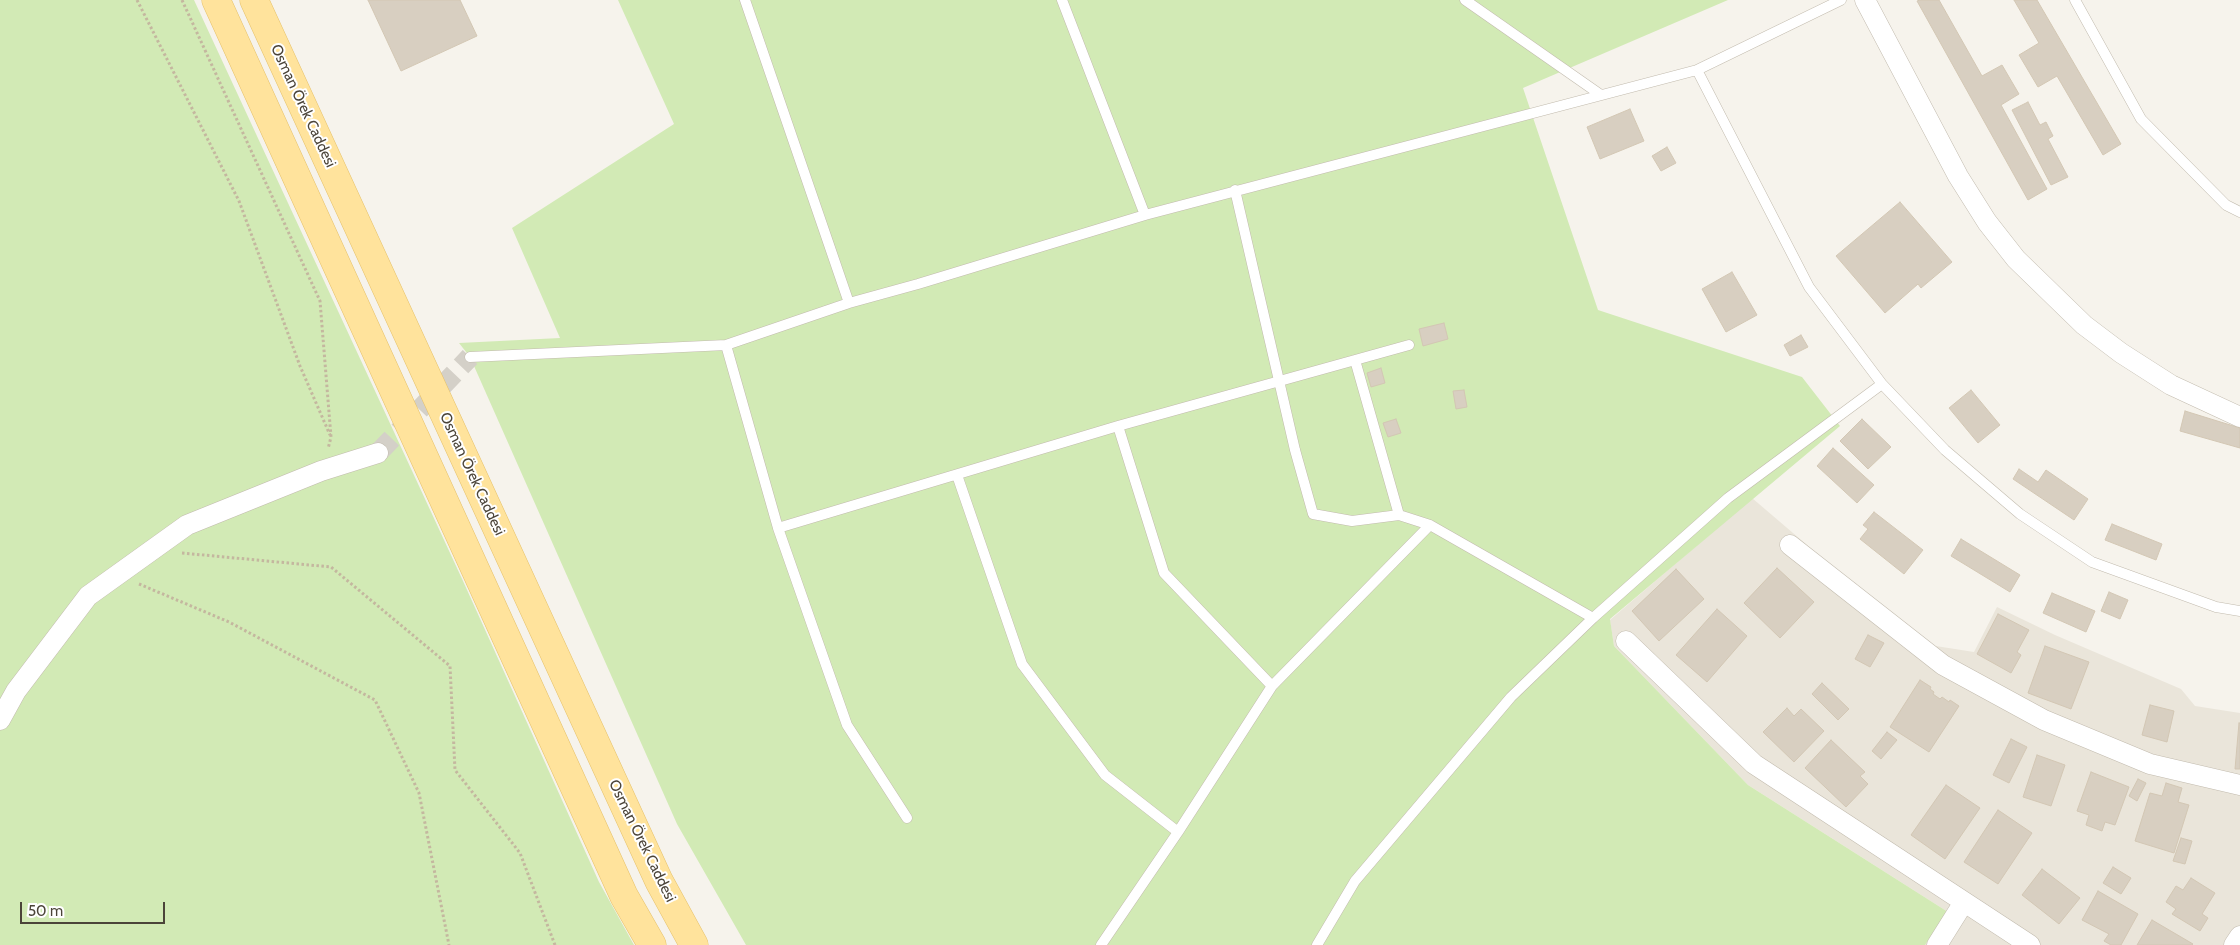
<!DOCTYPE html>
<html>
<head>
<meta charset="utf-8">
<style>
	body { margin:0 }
	#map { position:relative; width:2240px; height:945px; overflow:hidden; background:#f6f3ec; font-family:Cabin,sans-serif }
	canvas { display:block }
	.scale { position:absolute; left:20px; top:902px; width:145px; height:22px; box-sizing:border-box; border:2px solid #4b4439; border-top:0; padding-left:6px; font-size:15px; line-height:18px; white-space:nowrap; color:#4b4439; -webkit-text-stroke:4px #fff; paint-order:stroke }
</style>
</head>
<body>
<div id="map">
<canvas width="2240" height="945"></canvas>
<div class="scale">50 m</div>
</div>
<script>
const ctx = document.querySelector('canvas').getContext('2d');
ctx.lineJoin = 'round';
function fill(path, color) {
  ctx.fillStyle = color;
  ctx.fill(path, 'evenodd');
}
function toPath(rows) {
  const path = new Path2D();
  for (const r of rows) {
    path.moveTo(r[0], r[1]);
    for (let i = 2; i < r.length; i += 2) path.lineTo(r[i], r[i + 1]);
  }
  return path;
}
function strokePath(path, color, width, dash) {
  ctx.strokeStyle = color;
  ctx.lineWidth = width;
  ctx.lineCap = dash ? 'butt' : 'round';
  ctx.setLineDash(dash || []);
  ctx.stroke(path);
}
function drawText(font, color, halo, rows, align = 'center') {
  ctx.font = font + ' Cabin,sans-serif';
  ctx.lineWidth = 4;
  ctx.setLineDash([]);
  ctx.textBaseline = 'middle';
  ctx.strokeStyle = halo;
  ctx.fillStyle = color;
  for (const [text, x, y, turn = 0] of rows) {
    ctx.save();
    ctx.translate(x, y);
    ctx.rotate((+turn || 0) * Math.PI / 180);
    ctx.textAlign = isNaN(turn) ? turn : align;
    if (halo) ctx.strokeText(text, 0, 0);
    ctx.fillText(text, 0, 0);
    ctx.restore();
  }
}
const residential = toPath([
	[1752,498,1923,644,1974,652,1997,607,2055,635,2181,689,2195,706,2240,713,2240,945,1925,945,1948,912,1748,785,1614,646,1610,620]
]);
const green = toPath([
	[0,0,194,0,463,581,599,882,634,945,0,945],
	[618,0,1728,0,1523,88,1598,310,1802,377,1840,426,1610,619,1614,646,1748,785,1948,912,1925,945,746,945,677,824,470,357,459,343,560,338,512,228,674,124]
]);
const building = toPath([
	[368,0,460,0,477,36,401,71,368,0],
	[1920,0,1939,0,1982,76,2002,65,2019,94,2001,105,2047,189,2028,200,1917,1,1920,0],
	[2014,0,2037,0,2121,144,2103,155,2057,76,2038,87,2019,55,2039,43,2014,0],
	[2028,102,2040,125,2046,122,2053,136,2048,139,2068,177,2051,185,2012,110,2028,102],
	[1630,109,1644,141,1600,159,1587,127,1630,109],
	[1667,147,1676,163,1661,171,1652,156,1667,147],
	[1900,202,1952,262,1921,288,1918,284,1885,313,1836,256,1900,202],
	[1732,272,1757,315,1726,332,1702,289,1732,272],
	[1444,323,1448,339,1423,346,1419,329,1444,323],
	[1801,335,1808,347,1790,356,1784,345,1801,335],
	[1381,368,1385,383,1371,387,1367,373,1381,368],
	[1464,390,1467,407,1456,409,1453,391,1464,390],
	[1971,390,2000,425,1978,443,1949,408,1971,390],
	[2185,411,2240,428,2240,448,2180,431,2185,411],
	[1396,419,1401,433,1388,437,1383,423,1396,419],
	[1862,419,1891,447,1868,469,1840,441,1862,419],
	[1833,448,1874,485,1857,503,1817,466,1833,448],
	[2019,469,2038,482,2046,470,2088,499,2074,520,2013,479,2019,469],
	[1874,512,1923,550,1904,574,1860,539,1868,529,1863,525,1874,512],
	[2112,524,2162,544,2156,560,2105,540,2112,524],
	[1961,539,2020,575,2010,592,1951,556,1961,539],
	[1777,568,1814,602,1780,638,1744,603,1777,568],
	[1676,569,1704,599,1659,641,1632,611,1676,569],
	[2109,592,2128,600,2120,619,2101,611,2109,592],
	[2052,593,2095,611,2086,632,2043,613,2052,593],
	[1717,609,1747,636,1707,682,1676,655,1717,609],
	[1998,614,2029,630,2017,652,2021,655,2011,673,1977,654,1998,614],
	[1868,635,1884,643,1870,667,1855,659,1868,635],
	[2045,646,2089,662,2071,709,2028,693,2045,646],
	[1920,680,1931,687,1930,689,1934,692,1933,694,1940,699,1942,697,1949,702,1950,700,1959,706,1929,752,1890,727,1920,680],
	[1822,683,1849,709,1838,720,1812,694,1822,683],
	[2150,705,2174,711,2167,742,2142,735,2150,705],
	[1787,708,1794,716,1801,709,1824,731,1794,762,1763,732,1787,708],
	[2239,723,2240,723,2240,769,2235,769,2239,723],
	[1887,732,1897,740,1881,759,1872,751,1887,732],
	[2011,739,2027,747,2009,783,1993,775,2011,739],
	[1831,740,1865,772,1860,776,1868,784,1846,807,1805,768,1831,740],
	[2037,755,2065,765,2051,806,2023,797,2037,755],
	[2091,772,2129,787,2115,825,2105,822,2102,831,2086,825,2089,815,2077,811,2091,772],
	[2138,779,2146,783,2137,801,2129,796,2138,779],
	[2166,783,2182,788,2178,802,2189,805,2174,853,2135,841,2150,793,2162,796,2166,783],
	[1946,785,1980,808,1945,859,1911,835,1946,785],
	[1998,810,2032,833,1998,884,1964,862,1998,810],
	[2181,838,2192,841,2185,864,2173,861,2181,838],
	[2113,867,2131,878,2121,894,2103,883,2113,867],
	[2042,869,2080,898,2059,924,2022,895,2042,869],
	[2191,878,2215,893,2202,914,2208,918,2200,931,2172,914,2176,909,2166,902,2176,886,2183,890,2191,878],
	[2098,891,2138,914,2121,945,2111,945,2104,941,2109,934,2082,920,2098,891],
	[2152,920,2193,944,2192,945,2137,945,2152,920]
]);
const streetTunnel = toPath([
	[378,453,470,357]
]);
const path = toPath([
	[137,0,239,201,300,366,330,435],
	[182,0,320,301,331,437,328,449],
	[182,553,331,567,450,666,455,770,520,853,555,945],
	[139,584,229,622,375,700,419,793,449,945]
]);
const lane = toPath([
	[745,0,849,303],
	[1062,0,1145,215],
	[1465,0,1601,95],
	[2075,0,2141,119,2226,205,2240,212],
	[1697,70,1809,287,1882,384,1945,450,2020,514,2092,562,2216,607,2240,611],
	[1235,190,1295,450,1313,514,1352,521,1399,515,1430,525,1593,618],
	[726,345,849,303,918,284,1145,215,1697,70,1841,0],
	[470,357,726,345,778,528,847,725,907,818],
	[1355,360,1399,515],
	[1118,426,1164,573,1272,686],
	[957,475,1022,664,1105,775,1178,832],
	[778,528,1118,426,1409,345],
	[1101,945,1178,832,1272,686,1430,525],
	[1317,945,1355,881,1511,697,1593,618,1728,498,1882,384]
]);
const street = toPath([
	[1865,0,1958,176,1987,222,2016,259,2084,325,2121,353,2171,385,2240,417],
	[1790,545,1943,665,2044,720,2150,764,2240,785],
	[1626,641,1754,764,2030,945],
	[0,720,16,691,88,596,187,525,321,471,378,453],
	[1937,945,1964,902],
	[2234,945,2240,936]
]);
const primary = toPath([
	[216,0,624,896,652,945],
	[254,0,659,881,694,945]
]);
const streetNames = [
	["Osman Örek Caddesi",303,106,65],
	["Osman Örek Caddesi",472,474,65],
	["Osman Örek Caddesi",642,841,64]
];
fill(residential, '#eae5da');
fill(green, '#d2eab5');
fill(building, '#d8cfc1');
strokePath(building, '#d3c7b4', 1);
strokePath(streetTunnel, '#d4d0c8', 20, [20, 10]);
strokePath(lane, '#c2bbae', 11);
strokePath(street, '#c2bbae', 21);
strokePath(primary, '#e6c16a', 29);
strokePath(path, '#c4b79f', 3, [2.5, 2.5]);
strokePath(lane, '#fff', 10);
strokePath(street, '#fff', 20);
strokePath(primary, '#ffe39c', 28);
drawText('15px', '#4b4439', '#fff', streetNames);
</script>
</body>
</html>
